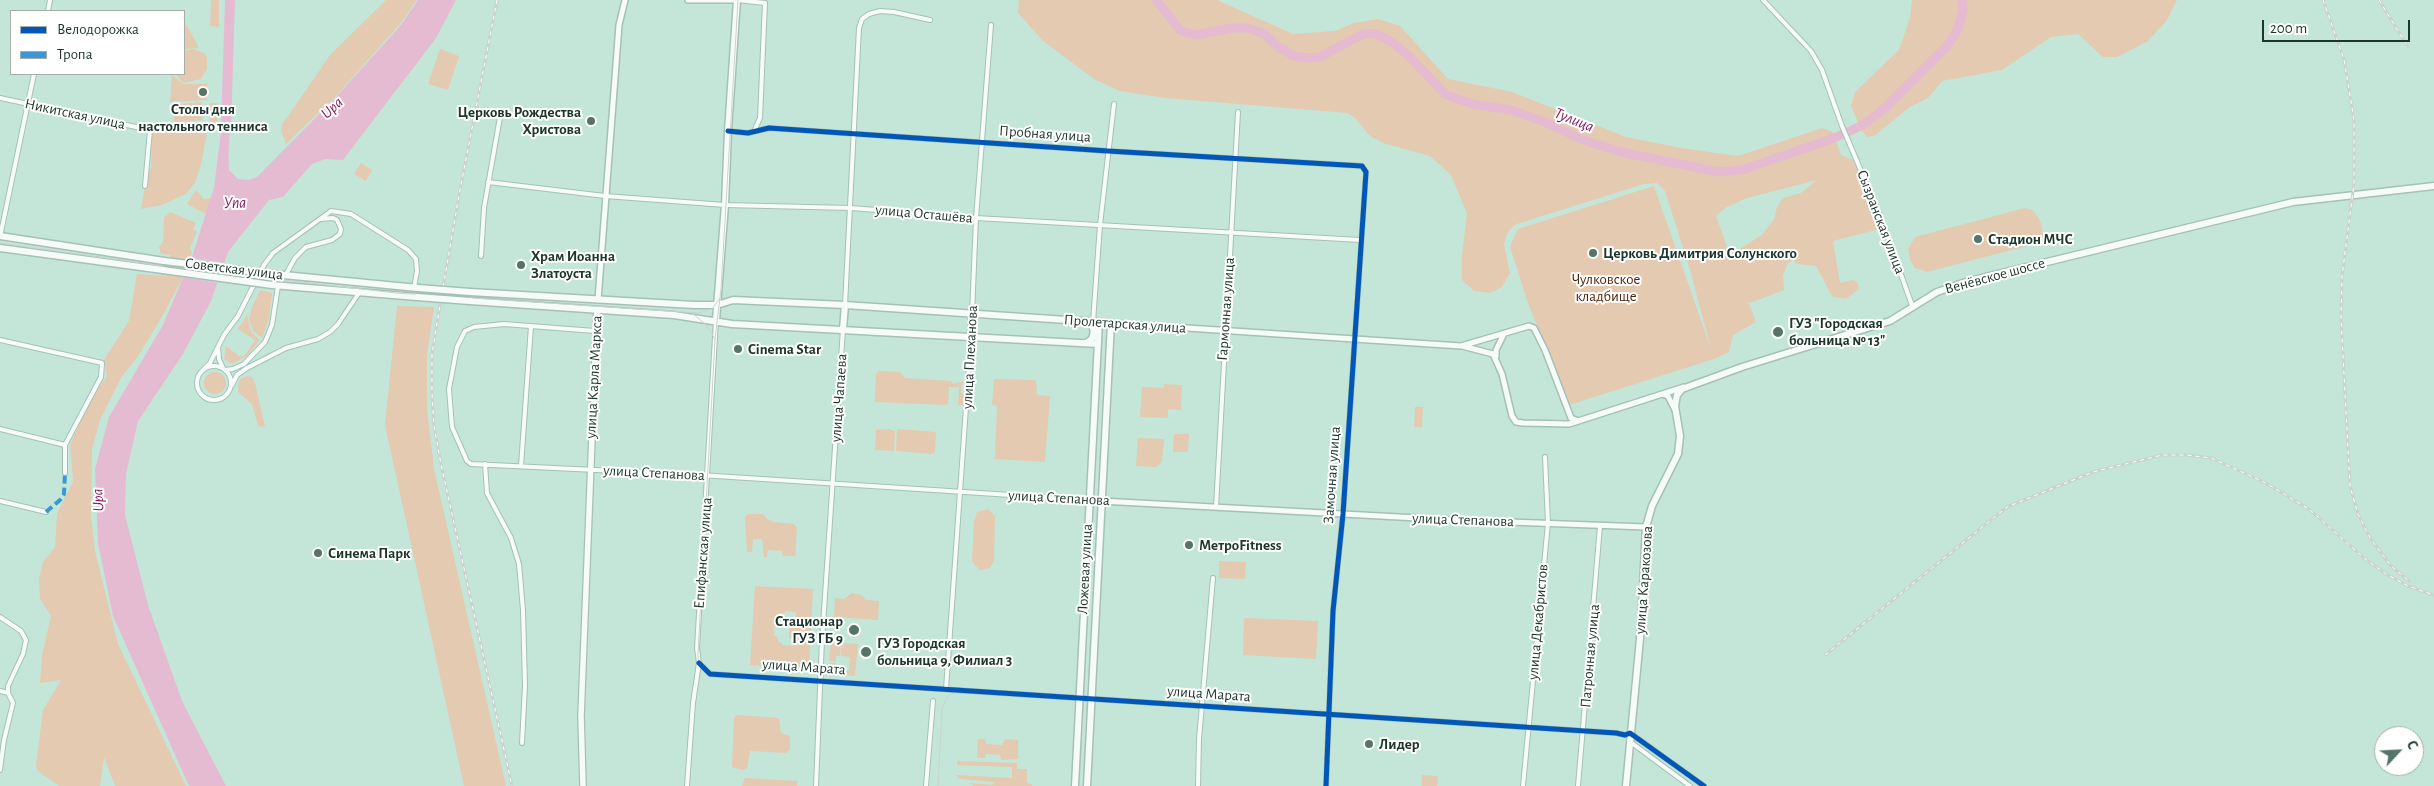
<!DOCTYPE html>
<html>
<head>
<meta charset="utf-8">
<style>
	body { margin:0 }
	#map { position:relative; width:2434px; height:786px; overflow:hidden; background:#c4e6d8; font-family:"Alegreya Sans",sans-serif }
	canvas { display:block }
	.legend { position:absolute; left:10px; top:10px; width:175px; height:65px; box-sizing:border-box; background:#fff; border:1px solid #a4afab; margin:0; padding:6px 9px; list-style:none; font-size:15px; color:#1c362c }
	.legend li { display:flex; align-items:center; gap:10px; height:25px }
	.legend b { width:25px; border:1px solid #a4afab }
	.north { position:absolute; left:2374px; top:726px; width:50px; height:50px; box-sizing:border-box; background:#fff; border:1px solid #a4afab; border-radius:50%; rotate:65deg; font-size:14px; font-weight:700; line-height:20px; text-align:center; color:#1c362c }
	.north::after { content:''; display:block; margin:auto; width:18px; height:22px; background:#577468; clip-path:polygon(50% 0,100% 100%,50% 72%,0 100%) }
	.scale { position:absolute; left:2262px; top:20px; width:148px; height:22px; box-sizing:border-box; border:2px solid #1c362c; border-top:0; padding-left:6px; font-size:15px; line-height:18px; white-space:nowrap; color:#1c362c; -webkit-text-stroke:4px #fff; paint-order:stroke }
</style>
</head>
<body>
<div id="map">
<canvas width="2434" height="786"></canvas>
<ul class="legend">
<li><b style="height:6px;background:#0057b8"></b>Велодорожка</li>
<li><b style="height:6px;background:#3a98d7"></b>Тропа</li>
</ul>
<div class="north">С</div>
<div class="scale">200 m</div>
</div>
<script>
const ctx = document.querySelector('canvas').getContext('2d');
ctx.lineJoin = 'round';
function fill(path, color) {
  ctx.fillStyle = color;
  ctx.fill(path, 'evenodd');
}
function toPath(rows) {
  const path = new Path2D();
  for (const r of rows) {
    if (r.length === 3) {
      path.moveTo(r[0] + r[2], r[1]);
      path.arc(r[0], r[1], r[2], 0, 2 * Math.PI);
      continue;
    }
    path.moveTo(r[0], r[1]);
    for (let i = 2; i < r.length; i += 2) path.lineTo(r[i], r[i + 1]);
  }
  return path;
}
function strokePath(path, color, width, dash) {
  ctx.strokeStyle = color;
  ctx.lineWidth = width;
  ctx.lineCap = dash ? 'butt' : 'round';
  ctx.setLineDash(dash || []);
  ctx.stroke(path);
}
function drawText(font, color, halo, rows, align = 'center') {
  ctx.font = font + ' "Alegreya Sans",sans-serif';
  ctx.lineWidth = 4;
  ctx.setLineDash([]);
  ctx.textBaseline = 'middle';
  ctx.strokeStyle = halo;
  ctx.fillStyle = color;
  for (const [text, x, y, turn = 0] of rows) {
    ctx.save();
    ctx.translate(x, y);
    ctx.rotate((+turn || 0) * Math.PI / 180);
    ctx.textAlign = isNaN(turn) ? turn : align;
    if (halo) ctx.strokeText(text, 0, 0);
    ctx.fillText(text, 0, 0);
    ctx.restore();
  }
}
const green = toPath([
	[211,0,219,0,219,27,210,26],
	[386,0,417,0,400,24,337,95,286,144,281,131,282,124,295,106,330,55],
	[1019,0,1217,0,1293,34,1335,31,1354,23,1378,19,1400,26,1448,79,1512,92,1626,137,1681,148,1738,156,1822,128,1833,132,1841,155,1853,160,1868,196,1866,202,1878,221,1876,230,1833,241,1840,283,1852,280,1857,282,1859,289,1846,299,1832,296,1816,266,1797,264,1793,260,1788,263,1783,275,1784,290,1750,303,1748,301,1756,322,1733,335,1729,352,1714,359,1569,405,1528,303,1510,247,1512,242,1518,229,1654,186,1711,349,1690,270,1665,191,1657,183,1644,184,1514,225,1507,234,1504,244,1510,273,1502,287,1490,293,1474,291,1462,280,1462,256,1467,213,1451,175,1430,156,1383,143,1369,135,1356,119,1348,113,1165,98,1120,91,1094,79,1042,40,1018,13],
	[1817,180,1801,193,1783,198,1777,207,1774,219,1762,235,1730,255,1716,216,1725,208,1747,198],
	[1912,0,2177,0,2167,20,2148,41,2117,57,2103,57,2078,34,2051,37,2002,70,1942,81,1928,98,1910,107,1874,136,1867,137,1862,131,1851,106,1855,92,1899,50,1910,18],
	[184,15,184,20,199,48,184,49],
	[193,49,204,53,207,57,207,69,201,79,183,83,175,74,184,74,184,51],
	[440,49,459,56,448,90,428,84],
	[172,75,183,84,207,84,207,100,170,102],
	[201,102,203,120,174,122,172,105],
	[210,103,218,103,217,127,209,127],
	[162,126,207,133,201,164,195,183,186,194,162,205,141,209,148,169,151,169,152,131],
	[361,163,372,170,366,181,354,174],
	[196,190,204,199,212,198,206,214,187,204],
	[2025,208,2032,210,2039,218,2042,227,2043,242,1927,272,1915,268,1910,260,1908,249,1915,237],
	[170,212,196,223,193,230,197,231,190,248,192,253,182,279,163,315,137,358,122,376,100,420,92,449,91,515,95,551,118,644,186,786,115,786,104,757,100,786,59,786,38,771,36,765,43,710,61,680,40,683,42,655,51,616,40,599,39,578,43,562,55,547,57,513,73,482,70,444,94,394,107,376,104,360,129,321,137,274,166,276,170,255,161,254,159,247,163,242,164,218],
	[260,290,272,293,269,319,262,338,254,332,249,320,252,307],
	[397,306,434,307,427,355,427,408,434,469,506,786,464,786,385,425],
	[247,315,251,332,260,340,247,356,232,364,224,359,226,346,240,357,245,355,255,340,238,329],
	[879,371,900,372,905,378,951,381,953,384,965,381,961,386,961,392,965,395,964,405,958,405,959,387,949,387,948,404,945,405,875,402,876,374],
	[215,383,11],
	[246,376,252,377,255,383,265,427,258,426,252,404,238,392,239,380],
	[994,379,1036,380,1037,395,1050,396,1045,462,995,459,997,406,992,405],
	[1164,384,1182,385,1181,410,1168,409,1168,418,1140,417,1142,387,1164,388],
	[1415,407,1423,407,1422,427,1414,427],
	[889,429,895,431,894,451,875,450,876,430],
	[897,429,936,432,935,452,933,454,896,451],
	[1174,434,1189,434,1188,452,1173,452],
	[1138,438,1164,439,1162,462,1156,467,1136,466],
	[988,509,995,516,994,561,990,568,980,570,972,562,974,522,977,512],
	[748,514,763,514,767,519,774,522,794,524,797,529,795,556,783,556,782,551,768,550,767,557,764,557,762,539,753,539,752,552,747,552,745,517],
	[1219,561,1246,562,1245,579,1219,578],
	[755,586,813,589,809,668,750,665],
	[785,611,796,612,796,618,790,618,789,638,794,638,793,646,782,645,782,643,778,642,778,637,774,636,775,618,779,618,779,613,785,613],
	[852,593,861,595,866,600,879,601,878,620,834,617,835,598,844,599],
	[1244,618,1318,621,1316,659,1243,655],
	[831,642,841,643,840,656,836,656,836,662,829,661],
	[842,643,858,644,855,676,829,674,829,663,836,663,835,670,849,671,850,657,841,656,841,648,848,648,841,647],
	[737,715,779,718,781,733,790,736,790,750,786,753,750,751,747,768,743,770,732,767,734,718],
	[978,739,985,739,986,744,1002,745,1005,739,1018,740,1018,759,1001,760,1000,755,986,754,985,758,977,758],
	[957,761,1017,763,1017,769,1027,769,1027,783,1032,784,1032,786,974,786,969,783,993,785,994,782,960,779,956,775,1012,778,1012,767,957,765],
	[1422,775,1438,776,1437,786,1422,786],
	[745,778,798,781,797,786,742,786]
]);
const water = toPath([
	[225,0,235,0,231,128,221,127],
	[418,0,456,0,436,38,343,160,325,159,312,164,283,197,269,200,228,252,211,301,183,354,138,421,126,474,125,515,148,605,182,701,226,786,189,786,113,616,98,543,95,469,109,417,163,325,193,254,214,188,220,140,228,141,229,170,238,179,249,180,257,177,337,96,401,25]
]);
const pier = toPath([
	[189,258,227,263,220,283,181,277]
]);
const river = toPath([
	[1156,0,1181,31,1196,35,1233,28,1246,28,1263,33,1277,46,1294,56,1307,58,1320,57,1365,33,1376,34,1392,42,1411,58,1446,95,1473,104,1511,110,1545,122,1583,140,1621,152,1718,172,1742,170,1832,139,1863,125,1885,108,1948,45,1958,29,1963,10,1962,0],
	[224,152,226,118]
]);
const minor = toPath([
	[737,0,765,3,760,118,755,129],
	[1763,0,1811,51,1822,70,1842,126,1879,213,1913,308],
	[48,11,50,0],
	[0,98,150,130,145,186],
	[728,131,748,133,769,128,1108,151,1362,166,1366,172,1343,514,1333,611,1326,786],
	[488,182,605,196,725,205,851,208,976,218,1360,240],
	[0,237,34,74],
	[481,256,484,208,500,117],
	[285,276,295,258,306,247,332,240,340,234,341,229,337,220,333,218,320,219],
	[845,305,859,28,862,19,869,14,880,11,894,12,930,20],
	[972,314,976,218,991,25],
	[1093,322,1100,225,1114,104],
	[595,331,504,324,474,327,465,331,457,347,449,389,452,427,467,461,471,464,700,475,1089,500],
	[0,340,102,363,101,377,65,445,65,473],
	[218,347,219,359,223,368],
	[214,383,17],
	[203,370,210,363,224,335,238,316,264,265,273,253,331,211,351,214,408,250,416,259,417,271,414,288],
	[225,370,233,369,244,364,265,342,272,325,278,286],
	[232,385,237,375,247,368,286,348,318,339,330,332,338,324,359,293],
	[0,429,65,445],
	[485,464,487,493,511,538,519,564,523,610,525,686,522,743],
	[521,466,531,326],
	[0,501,46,512],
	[1216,507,1238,112],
	[0,617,21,631,26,640,23,654,8,686,8,693,13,703,4,740,0,770],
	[699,663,710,674,1616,733,1625,735,1630,733,1704,786],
	[946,689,971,337],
	[0,691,8,693],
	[1629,741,1690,786],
	[687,786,693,703,699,663,697,648,716,320],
	[816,786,822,640,843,329],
	[926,786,933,701],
	[1198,786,1199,739,1213,578],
	[1523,786,1548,523,1545,457],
	[1578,786,1600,526]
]);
const tertiary = toPath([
	[688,0,737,0],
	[598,300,619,25,625,0],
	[1111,323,1461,346,1529,326,1534,328,1545,350,1571,418,1578,421],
	[1462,346,1493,354,1502,374,1512,416,1516,422,1523,423,1569,424,1684,387],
	[1496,356,1496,350,1504,334],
	[1662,394,1668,396,1675,410],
	[1101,501,1455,520,1646,527]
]);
const secondary = toPath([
	[583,786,581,716,597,310]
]);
const primary = toPath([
	[0,236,164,261],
	[0,248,163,270],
	[273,274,418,288],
	[272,285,417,297],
	[470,292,694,305,717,305,733,300,845,305,1111,323,1087,786],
	[470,301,674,315,732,324,1098,344],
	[716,320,725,205,728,131,737,0],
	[843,329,845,305],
	[971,337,972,314],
	[1086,343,1092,339,1094,331,1091,324,1087,321],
	[1075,786,1099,322],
	[1626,786,1641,628,1646,527,1652,506,1678,454,1680,436,1675,406,1677,395,1682,389,1742,367,1890,321,1937,292,1969,281,2293,202,2434,186]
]);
const tram = toPath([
	[738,0,721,289,715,339,698,653,698,659,704,669,713,673,1616,732,1634,738,1699,786],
	[0,243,163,266,396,293,699,313,712,309,720,298],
	[691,312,706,325,715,339],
	[938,786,942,708,948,696,960,690]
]);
const rail = toPath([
	[497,0,459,195,437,323,432,354,432,394,434,426,441,464,512,786],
	[2323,0,2344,59,2354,120,2354,184,2342,276,2341,318,2350,486,2358,514,2370,538,2391,566,2409,581],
	[2379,0,2408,47],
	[1825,655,2007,507,2093,472,2162,455,2187,455,2211,458,2264,482,2309,509,2364,558,2386,574,2408,586,2434,595]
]);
const primaryBridge = toPath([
	[164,261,273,274],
	[163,270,272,285],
	[418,288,470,292],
	[417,297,470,301]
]);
const quiet = toPath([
	[46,512,60,500,64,494,65,473]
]);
const cycleway = toPath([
	[728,131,748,133,769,128,1108,151,1362,166,1366,172,1343,514,1333,611,1326,786],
	[699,663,710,674,1616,733,1625,735,1630,733,1704,786]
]);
const markers = [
	[203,92,5,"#577468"],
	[591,121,5,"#577468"],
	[1978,239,5,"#577468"],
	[1593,253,5,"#577468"],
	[521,265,5,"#577468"],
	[1778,332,6,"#577468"],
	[738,349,5,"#577468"],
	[1189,545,5,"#577468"],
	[318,553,5,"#577468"],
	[854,630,6,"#577468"],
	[866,652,6,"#577468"],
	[1369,744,5,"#577468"]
];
const poiNames = [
	["Cтолы дня",203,109,"center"],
	["настольного тенниса",203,126,"center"],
	["Церковь Рождества",581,112,"right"],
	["Христова",581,129,"right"],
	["Стадион МЧС",1988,239],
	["Церковь Димитрия Солунского",1603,253],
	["Храм Иоанна",531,256],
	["Златоуста",531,273],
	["ГУЗ \"Городская",1789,323],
	["больница № 13\"",1789,340],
	["Cinema Star",748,349],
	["МетроFitness",1199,545],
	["Синема Парк",328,553],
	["Стационар",843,621,"right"],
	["ГУЗ ГБ 9",843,638,"right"],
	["ГУЗ Городская",877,643],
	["больница 9, Филиал 3",877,660],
	["Лидер",1379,744]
];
const streetNames = [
	["Никитская улица",75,114,12],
	["Пробная улица",1045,134,4],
	["улица Осташёва",924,214,5],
	["Сызранская улица",1881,222,69],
	["Советская улица",234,269,7],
	["Венёвское шоссе",1995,276,-15],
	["Гармонная улица",1226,309,-86],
	["Пролетарская улица",1125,324,4],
	["улица Плеханова",970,357,-87],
	["улица Карла Маркса",594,377,-87],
	["улица Чапаева",839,398,-86],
	["улица Степанова",654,473,3],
	["Замочная улица",1332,475,-86],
	["улица Степанова",1059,498,3],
	["улица Степанова",1463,520,2],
	["Епифанская улица",703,553,-86],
	["Ложевая улица",1085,569,-87],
	["улица Каракозова",1644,580,-86],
	["улица Декабристов",1538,622,-85],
	["Патронная улица",1590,656,-85],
	["улица Марата",804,667,4],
	["улица Марата",1209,694,4]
];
const parkNames = [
	["Чулковское",1606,279],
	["кладбище",1606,296]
];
const waterNames = [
	["Upa",332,108,-43],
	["Тулица",1574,120,22],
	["Упа",235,203],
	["Upa",98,500,-93]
];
fill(green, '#e3cab0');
fill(water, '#e4bbd1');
fill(pier, '#c4e6d8');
strokePath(river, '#e4bbd1', 9);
strokePath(minor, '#a5c1b5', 6);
strokePath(tertiary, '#a5c1b5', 8);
strokePath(secondary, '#a5c1b5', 8);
strokePath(primary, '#a5c1b5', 9);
strokePath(minor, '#f6fbf9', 4);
strokePath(tertiary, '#f6fbf9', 5);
strokePath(secondary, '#f6fbf9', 5.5);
strokePath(primary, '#f6fbf9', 6);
strokePath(tram, '#c9d3d0', 1);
strokePath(rail, '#c9d3d0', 3);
strokePath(rail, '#fff', 1, [4]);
strokePath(primaryBridge, '#a5c1b5', 9, []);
strokePath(primaryBridge, '#f6fbf9', 6);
strokePath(quiet, '#3a98d7', 4, [8, 4]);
strokePath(cycleway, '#0057b8', 5);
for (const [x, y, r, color] of markers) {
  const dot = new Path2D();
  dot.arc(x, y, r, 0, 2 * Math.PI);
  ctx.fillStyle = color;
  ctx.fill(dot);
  strokePath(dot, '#fff', 2);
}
drawText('bold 15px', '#1c362c', '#fff', poiNames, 'left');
drawText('15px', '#1c362c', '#fff', streetNames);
drawText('15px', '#52250a', '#fff', parkNames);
drawText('italic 16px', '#861c5e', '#fff', waterNames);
</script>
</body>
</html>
